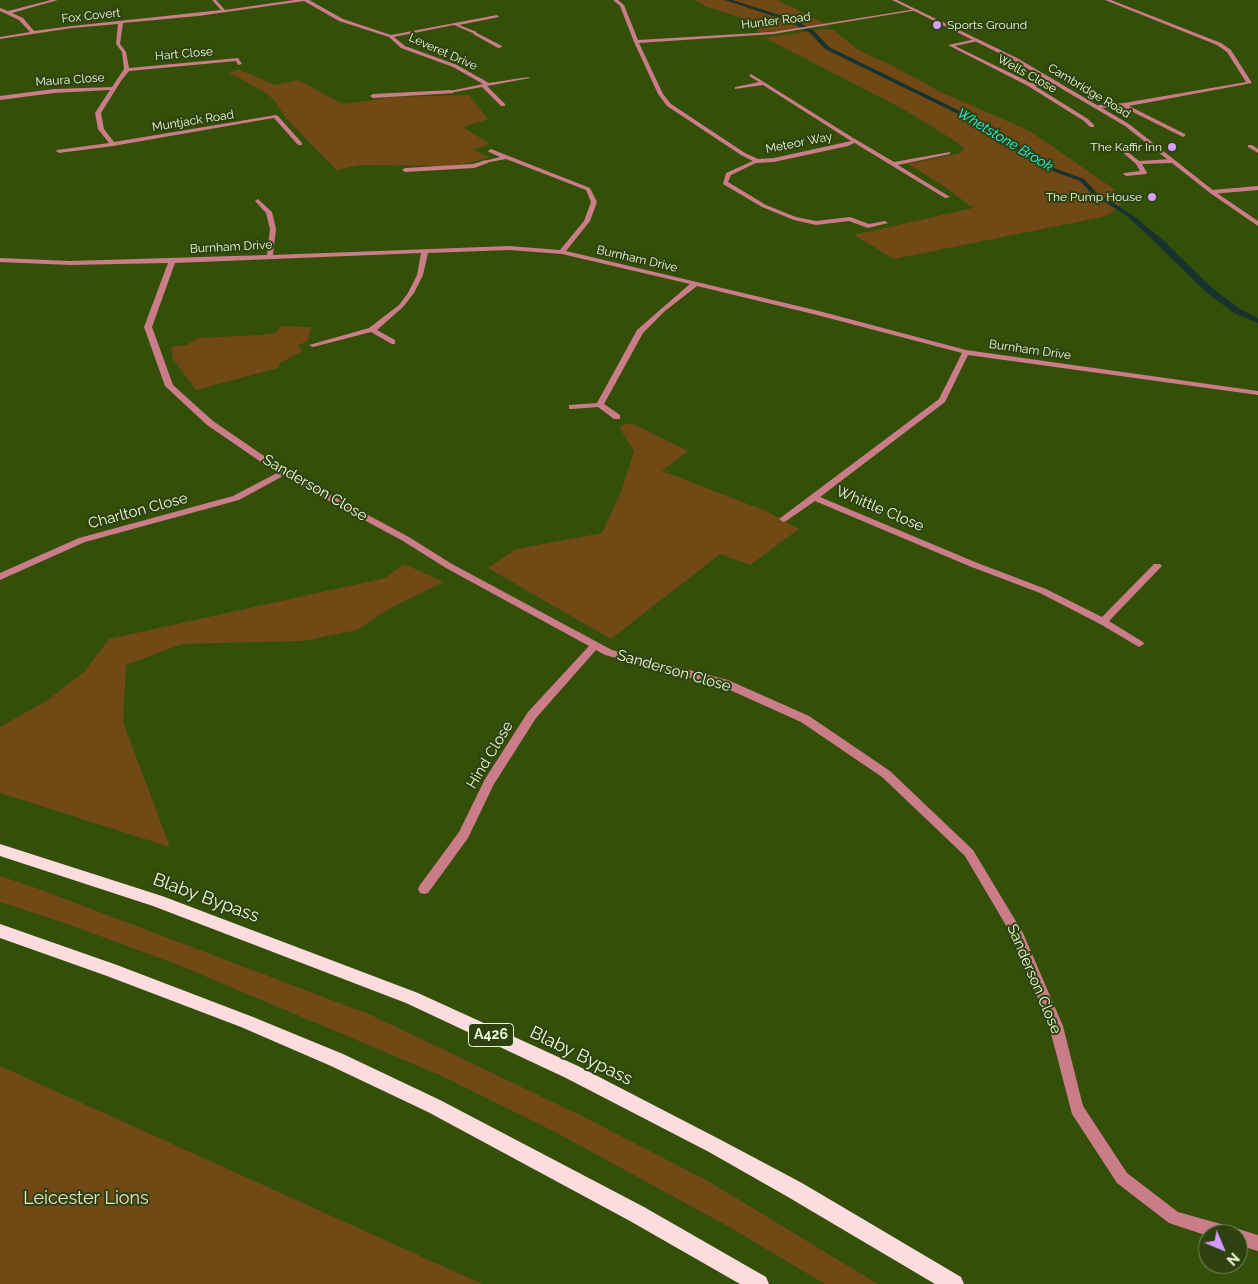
<!DOCTYPE html>
<html>
<head>
<meta charset="utf-8">
<style>
	body { margin:0 }
	#map { position:relative; width:1258px; height:1284px; overflow:hidden; background:#344f08; font-family:Raleway,sans-serif }
	canvas { display:block }
	.north { position:absolute; left:1198px; top:1224px; width:50px; height:50px; box-sizing:border-box; background:#2e4210; border:1px solid #798c60; border-radius:50%; rotate:135deg; font-size:14px; font-weight:700; line-height:20px; text-align:center; color:#eafbd9 }
	.north::after { content:''; display:block; margin:auto; width:18px; height:22px; background:#d39cfd; clip-path:polygon(50% 0,100% 100%,50% 72%,0 100%) }
</style>
</head>
<body>
<div id="map">
<canvas width="1258" height="1284"></canvas>
<div class="north">N</div>
</div>
<script>
const ctx = document.querySelector('canvas').getContext('2d');
ctx.lineJoin = 'round';
function fill(path, color) {
  ctx.fillStyle = color;
  ctx.fill(path, 'evenodd');
}
function toPath(rows) {
  const path = new Path2D();
  for (const r of rows) {
    path.moveTo(r[0], r[1]);
    for (let i = 2; i < r.length; i += 2) path.lineTo(r[i], r[i + 1]);
  }
  return path;
}
function strokePath(path, color, width, dash) {
  ctx.strokeStyle = color;
  ctx.lineWidth = width;
  ctx.lineCap = dash ? 'butt' : 'round';
  ctx.setLineDash(dash || []);
  ctx.stroke(path);
}
function drawText(font, color, halo, rows, align = 'center') {
  ctx.font = font + ' Raleway,sans-serif';
  ctx.lineWidth = 4;
  ctx.setLineDash([]);
  ctx.textBaseline = 'middle';
  ctx.strokeStyle = halo;
  ctx.fillStyle = color;
  for (const [text, x, y, turn = 0] of rows) {
    ctx.save();
    ctx.translate(x, y);
    ctx.rotate((+turn || 0) * Math.PI / 180);
    ctx.textAlign = isNaN(turn) ? turn : align;
    if (halo) ctx.strokeText(text, 0, 0);
    ctx.fillText(text, 0, 0);
    ctx.restore();
  }
}
const green = toPath([
	[694,0,777,0,827,25,761,34,748,20,707,7],
	[824,29,833,30,860,51,887,63,941,92,1030,131,1114,189,1121,205,1107,216,894,259,854,235,973,208,941,184,908,164,961,153,964,149,958,143,905,110,765,38],
	[238,69,275,85,298,80,343,104,394,97,469,95,488,119,463,127,490,144,473,150,490,157,469,163,448,166,361,165,336,170,286,118,273,99,263,91,229,73],
	[280,326,311,327,308,340,298,346,303,351,280,363,278,368,196,390,173,359,171,347,187,345,198,338,261,335,276,333],
	[625,424,633,424,688,451,662,471,766,511,799,529,750,565,720,554,611,639,488,568,516,549,602,533,621,492,634,451,619,427],
	[404,564,444,582,392,607,357,630,303,641,182,644,126,665,123,722,170,847,0,793,0,727,48,700,68,684,85,671,109,639,385,578],
	[0,876,36,888,371,1015,582,1116,708,1181,878,1284,825,1284,731,1228,557,1133,442,1076,176,964,70,925,0,902],
	[0,1066,482,1284,0,1284]
]);
const stream = toPath([
	[725,0,732,0,795,20,814,31,829,47,968,115,1015,143,1046,165,1084,179,1096,192,1131,214,1162,239,1212,288,1240,309,1258,318,1258,323,1234,313,1206,292,1156,243,1127,216,1092,194,1080,181,1042,167,1011,145,964,117,825,49,810,33,791,22,725,0]
]);
const service = toPath([
	[1105,0,1111,0,1221,43,1231,50,1252,83,1129,106,1185,134,1185,136,1183,137,1123,107,1097,108,1097,106,1099,105,1124,103,1246,82,1227,52,1217,45,1105,0],
	[475,32,502,46,502,47,498,48,473,34,475,32],
	[482,85,486,85,505,104,505,106,501,106,482,87,482,85],
	[452,90,454,93,373,98,370,96,373,94,452,90],
	[274,116,278,116,302,143,302,145,298,145,274,118,274,116],
	[855,139,894,162,950,152,950,154,898,165,950,197,945,198,853,142,852,141,855,139],
	[1248,145,1252,145,1258,149,1258,153,1248,147,1248,145],
	[486,160,488,161,488,163,474,168,405,172,402,170,405,168,473,164,486,160],
	[755,160,760,161,731,175,728,182,766,205,796,217,816,221,850,217,869,224,885,221,888,223,868,228,849,221,816,225,794,220,762,207,723,184,726,173,755,160]
]);
const minor = toPath([
	[51,0,58,0,12,13,23,18,34,31,72,26,221,10,212,0,216,0,225,10,294,0,309,0,343,19,391,35,497,15,499,17,459,25,477,32,475,34,454,25,394,37,405,46,457,65,489,83,528,77,530,78,450,93,450,91,483,84,453,67,401,48,389,37,339,21,304,1,198,16,123,23,120,44,126,52,129,68,238,58,242,64,238,65,236,61,129,71,121,81,101,113,104,129,114,142,276,115,279,117,113,146,59,153,56,151,57,150,109,143,98,129,95,113,110,90,54,93,0,100,0,96,54,89,112,87,124,69,122,52,116,44,118,24,72,28,0,39,0,37,30,32,19,20,0,11,0,8,8,11,51,0],
	[613,0,618,0,624,5,638,40,773,32,916,9,918,10,773,34,639,43,663,94,671,104,745,153,758,159,774,158,851,141,763,85,735,89,735,87,759,82,749,76,751,74,858,141,848,146,774,162,757,163,741,155,667,106,658,94,634,42,620,6,613,0],
	[976,39,978,41,955,46,1031,83,1057,81,1055,84,1035,86,1088,119,1094,125,1094,127,1090,127,1084,121,1028,86,948,45,976,39],
	[1123,148,1139,161,1172,159,1175,161,1172,163,1142,164,1147,173,1146,174,1126,176,1123,174,1124,173,1140,171,1136,164,1121,151,1120,150,1123,148],
	[491,149,590,188,597,202,590,221,566,251,819,311,966,350,1258,391,1258,395,968,355,945,402,820,497,975,562,1046,589,1102,617,1154,564,1160,564,1162,566,1160,568,1109,621,1143,642,1144,644,1139,647,1100,624,1040,593,969,566,815,501,786,521,783,522,779,519,939,399,962,353,817,315,697,286,665,311,643,333,604,404,620,415,620,419,614,419,598,407,572,409,569,409,569,405,597,403,637,330,661,309,690,284,562,254,509,250,428,253,423,275,414,293,403,307,377,330,395,340,395,344,392,344,371,332,313,347,309,345,369,328,399,305,408,293,417,275,421,253,175,263,152,327,173,385,213,421,286,471,409,537,452,564,612,650,728,680,809,716,890,771,973,850,1023,933,1063,1026,1083,1106,1127,1173,1178,1212,1228,1226,1233,1229,1234,1231,1238,1229,1258,1235,1258,1251,1238,1245,1238,1234,1208,1234,1208,1236,1169,1223,1117,1183,1072,1114,1049,1026,1014,939,965,856,882,777,801,722,721,686,605,655,596,650,536,718,494,784,468,838,428,893,424,894,420,893,418,889,420,885,459,832,485,779,528,712,589,646,446,568,403,541,283,476,239,500,85,542,0,580,0,573,79,538,233,496,277,473,207,425,165,386,144,327,168,263,70,265,0,262,0,258,70,261,267,255,270,229,266,213,255,201,258,199,272,212,276,229,273,255,509,246,560,250,584,221,591,202,586,190,506,159,484,163,484,161,500,157,489,152,488,151,491,149],
	[1258,186,1258,190,1212,194,1209,192,1212,190,1258,186]
]);
const tertiary = toPath([
	[892,0,897,0,1017,58,1129,124,1214,191,1258,221,1258,226,1210,193,1125,126,1013,60,892,0]
]);
const primary = toPath([
	[0,844,162,896,418,993,578,1066,721,1140,802,1183,961,1277,964,1284,935,1284,788,1197,709,1152,566,1078,406,1003,153,906,0,856,0,844],
	[0,924,117,965,253,1017,343,1054,440,1100,644,1207,766,1277,769,1284,740,1284,630,1221,428,1112,331,1066,241,1027,107,976,0,938,0,924]
]);
const markers = [
	[937,25,5,"#d39cfd"],
	[1172,147,5,"#d39cfd"],
	[1152,197,5,"#d39cfd"]
];
const farStreetnames = [
	["Fox Covert",91,16,-6],
	["Hunter Road",776,21,-7],
	["Leveret Drive",443,52,24],
	["Hart Close",184,54,-5],
	["Wells Close",1027,74,29],
	["Maura Close",70,80,-4],
	["Cambridge Road",1089,91,31],
	["Muntjack Road",193,121,-9],
	["Meteor Way",799,143,-11],
	["Burnham Drive",231,247,-3],
	["Burnham Drive",637,259,13],
	["Burnham Drive",1030,350,8]
];
const farPoinames = [
	["Sports Ground",947,25,"left"],
	["The Kaffir Inn",1162,147],
	["The Pump House",1142,197]
];
const farWaternames = [
	["Whetstone Brook",1005,140,31]
];
const shields = [
	[491,1035,45]
];
const shieldNames = [
	["A426",491,1035]
];
const streetNames = [
	["Sanderson Close",315,488,30],
	["Whittle Close",880,509,23],
	["Charlton Close",138,511,-15],
	["Sanderson Close",674,671,16],
	["Hind Close",490,755,-59],
	["Sanderson Close",1034,979,67]
];
const nearStreetnames = [
	["Blaby Bypass",206,898,20],
	["Blaby Bypass",581,1056,26]
];
const nearParknames = [
	["Leicester Lions",86,1199]
];
fill(green, '#704914');
fill(stream, '#183230');
fill(service, '#ca7c89');
fill(minor, '#ca7c89');
fill(tertiary, '#ca7c89');
fill(primary, '#fddce0');
for (const [x, y, r, color] of markers) {
  const dot = new Path2D();
  dot.arc(x, y, r, 0, 2 * Math.PI);
  ctx.fillStyle = color;
  ctx.fill(dot);
  strokePath(dot, '#2e4210', 2);
}
drawText('12px', '#eafbd9', '#2e4210', farStreetnames);
drawText('12px', '#eafbd9', '#2e4210', farPoinames, 'right');
drawText('italic 14px', '#25faf0', '#2e4210', farWaternames);
for (const [x, y, w] of shields) {
  const box = new Path2D();
  box.roundRect(x - w / 2, y - 11.5, w, 23, 4);
  ctx.fillStyle = '#2e4210';
  ctx.fill(box);
  strokePath(box, '#eafbd9', 1);
}
drawText('bold 14px', '#eafbd9', null, shieldNames);
drawText('15px', '#eafbd9', '#2e4210', streetNames);
drawText('18px', '#eafbd9', '#2e4210', nearStreetnames);
drawText('18px', '#f3dec8', '#2e4210', nearParknames);
</script>
</body>
</html>
